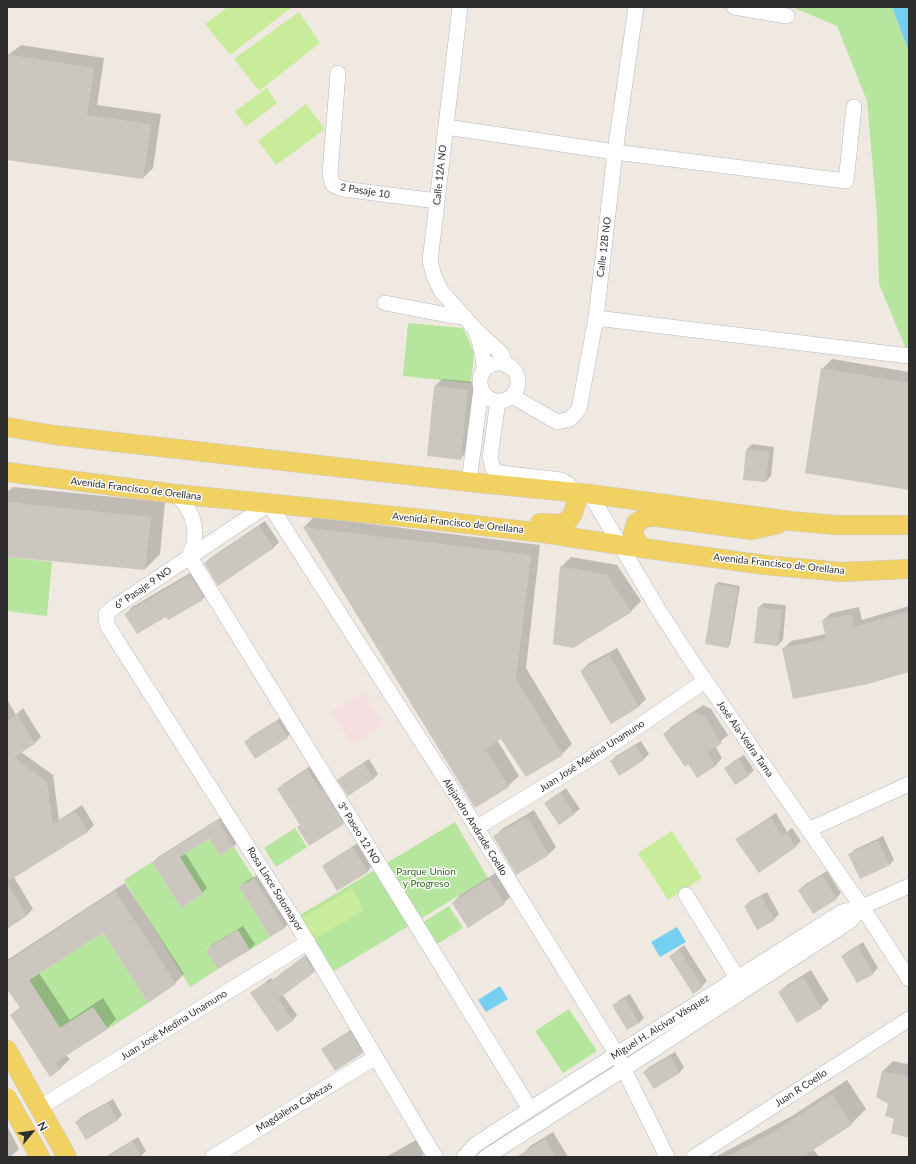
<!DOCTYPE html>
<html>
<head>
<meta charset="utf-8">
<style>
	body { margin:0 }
	#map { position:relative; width:916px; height:1164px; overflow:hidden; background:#efe9e1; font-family:Lato,sans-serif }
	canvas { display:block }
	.frame { position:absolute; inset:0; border:8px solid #2e2e2e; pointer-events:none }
	.north { position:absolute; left:12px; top:1112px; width:40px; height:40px; -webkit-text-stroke:3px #fff; paint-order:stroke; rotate:61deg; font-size:11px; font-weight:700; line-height:16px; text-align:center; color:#2e2e2e }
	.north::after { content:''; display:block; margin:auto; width:14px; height:18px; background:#2e2e2e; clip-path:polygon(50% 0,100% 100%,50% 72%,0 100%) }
</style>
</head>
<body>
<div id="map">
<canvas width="916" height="1164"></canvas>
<div class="frame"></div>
<div class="north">N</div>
</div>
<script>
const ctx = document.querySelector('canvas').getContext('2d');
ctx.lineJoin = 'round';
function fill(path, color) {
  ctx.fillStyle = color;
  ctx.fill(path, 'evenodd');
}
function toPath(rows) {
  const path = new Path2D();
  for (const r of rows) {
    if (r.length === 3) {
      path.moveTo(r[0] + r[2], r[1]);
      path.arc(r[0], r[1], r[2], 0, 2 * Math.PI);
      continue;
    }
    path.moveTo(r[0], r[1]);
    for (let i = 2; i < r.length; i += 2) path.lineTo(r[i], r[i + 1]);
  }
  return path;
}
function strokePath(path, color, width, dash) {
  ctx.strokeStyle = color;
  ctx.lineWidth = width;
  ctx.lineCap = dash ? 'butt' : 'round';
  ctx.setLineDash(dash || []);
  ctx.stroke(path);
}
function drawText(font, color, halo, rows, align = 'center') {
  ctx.font = font + ' Lato,sans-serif';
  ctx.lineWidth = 3;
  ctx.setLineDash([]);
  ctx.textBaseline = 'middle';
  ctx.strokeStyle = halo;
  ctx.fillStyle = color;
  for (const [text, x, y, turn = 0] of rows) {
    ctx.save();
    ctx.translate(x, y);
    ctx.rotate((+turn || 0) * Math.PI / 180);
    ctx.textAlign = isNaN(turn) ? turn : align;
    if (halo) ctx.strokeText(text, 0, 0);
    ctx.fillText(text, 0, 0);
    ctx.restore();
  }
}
const medical = toPath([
	[364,692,384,724,352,745,331,712]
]);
const green = toPath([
	[792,7,892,7,909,52,909,356,879,284,877,215,867,101,837,26],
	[408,323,463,328,474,352,471,383,403,376],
	[7,557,52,562,47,616,7,611],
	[455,822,488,878,329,974,295,918],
	[295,828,307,847,276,867,264,848],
	[209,839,220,856,234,847,254,878,239,887,270,937,250,950,237,930,206,949,218,969,190,987,124,880,152,862,181,908,203,894,180,857],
	[449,906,463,928,434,946,420,924],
	[103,933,148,1003,108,1029,93,1007,60,1028,29,980],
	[569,1009,597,1051,563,1073,535,1031]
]);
const pitch = toPath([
	[228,7,290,7,291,8,230,55,205,24],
	[299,12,320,43,259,91,234,59],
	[267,88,277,103,246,127,235,111],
	[306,104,325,129,276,165,258,141],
	[672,831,702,878,668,900,638,853],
	[352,888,364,910,312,941,299,920]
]);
const water = toPath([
	[892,7,909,7,909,52],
	[677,927,686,942,660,957,651,942],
	[500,986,508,999,486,1012,478,1000]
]);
const shadow = toPath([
	[21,45,104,58,97,105,161,114,153,168,143,178,7,159,7,56],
	[832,359,909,372,909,489,822,369],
	[442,379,475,382,468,451,460,459,435,386],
	[752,444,774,447,771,476,766,481,747,449],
	[13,487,165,502,160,554,145,569,7,556,7,492],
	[314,517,540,545,526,668,572,744,562,754,501,738,497,740,519,776,508,786,475,807,304,527],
	[265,521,279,542,274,547,218,584,205,563,210,558],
	[571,557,617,565,641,601,631,611,561,567],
	[197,569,209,593,202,599,166,615,126,614,132,607],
	[718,582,740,586,730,645,728,647,716,585],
	[764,603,786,605,783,640,778,645,759,607],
	[909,606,909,671,784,648,791,641,826,634,823,620,831,613,859,607,862,620],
	[617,648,646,699,639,706,611,723,581,671,589,663],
	[7,699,16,715,23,708,41,737,35,743,21,752,53,775,59,820,82,805,94,825,88,831,14,877,33,909,27,915,7,927],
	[703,705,711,709,728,735,715,746,722,758,715,766,689,763,664,734,671,727],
	[282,717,292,732,287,737,245,742,250,737],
	[641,741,649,754,644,759,619,774,611,761,616,756],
	[744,755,754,770,749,775,735,784,726,768,731,763],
	[369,759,378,774,373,779,339,780,344,775],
	[312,765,348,818,343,823,301,825,278,789,283,784],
	[566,788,580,809,560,824,546,803],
	[534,810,556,847,549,854,494,837,502,829],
	[776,813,787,832,792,828,801,841,796,846,759,871,737,840,742,835],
	[223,816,239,841,234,846,220,855,209,838,185,853,207,888,202,893,153,862,158,857],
	[883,836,894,860,889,865,850,855,854,850],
	[358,843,372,866,368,871,337,889,323,866,328,862],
	[827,871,841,893,836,898,799,890,804,885],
	[497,872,512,895,504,903,453,903,460,895],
	[259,874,289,923,284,928,240,887,245,882],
	[125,883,184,974,175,983,103,931,39,973,70,1020,103,998,116,1019,107,1028,65,1055,70,1059,60,1069,50,1075,11,1015,20,1007,7,987,7,960],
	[767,892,779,914,774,919,745,906,750,901],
	[243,926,255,944,250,949,219,968,207,950,212,945],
	[863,942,878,968,873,973,842,957,847,952],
	[684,945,707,981,702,986,670,956],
	[310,952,319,967,283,995,297,1015,293,1020,251,993,271,978,273,980],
	[811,970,829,1000,821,1007,779,992,787,985],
	[630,994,644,1018,639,1023,627,1029,614,1005,619,1000],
	[355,1027,367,1047,362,1052,322,1050,327,1045],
	[675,1052,684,1067,680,1072,644,1072,649,1067],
	[909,1060,909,1137,895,1118,889,1104,883,1071,893,1061,907,1064],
	[847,1080,866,1109,851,1124,813,1149,819,1157,715,1157,792,1116],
	[113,1099,122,1115,117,1120,77,1122,81,1117],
	[7,1126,19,1149,10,1157,7,1157],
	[553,1132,568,1157,525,1157,523,1154,530,1146],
	[138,1137,146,1151,141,1156,105,1157],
	[416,1140,424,1154,421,1157,386,1157]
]);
const building = toPath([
	[7,54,94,68,87,115,151,124,143,179,7,160],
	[821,368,909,383,909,490,805,473],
	[434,386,468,390,461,460,427,456],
	[746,449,769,452,766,482,743,480],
	[7,502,151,517,145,570,7,557],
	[259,526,274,548,218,586,204,563],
	[303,527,531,555,516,679,563,755,526,777,501,739,486,749,509,787,475,808],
	[560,566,607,575,632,612,573,648,553,644],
	[190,575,203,596,201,597,203,600,168,620,166,617,137,634,124,614],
	[715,584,738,588,728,648,705,644],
	[758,607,782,610,778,646,754,643],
	[909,611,909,672,868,684,793,699,782,648,826,639,822,620,852,614,854,627],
	[609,655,639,707,611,724,580,671],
	[695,712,704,716,722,743,707,753,716,766,697,778,688,764,685,767,663,734],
	[17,713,35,744,14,757,47,782,53,825,75,811,88,832,7,882,7,722],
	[277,721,288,738,255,759,244,742],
	[636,745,644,760,619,776,610,761],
	[739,759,749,776,735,785,724,768],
	[363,763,374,779,348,796,337,780],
	[307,769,321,790,322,789,344,824,309,846,297,827,300,825,277,789],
	[560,792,575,814,559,825,544,803],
	[527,817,549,855,516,875,493,836],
	[771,818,782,836,787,833,796,847,759,873,735,839],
	[218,820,234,847,220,856,209,839,180,857,203,894,181,908,152,862],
	[878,841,890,865,860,879,848,854],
	[353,847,368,872,337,891,322,866],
	[822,875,837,899,813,914,798,890],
	[254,878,285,928,270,937,239,887],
	[489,879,505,904,468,928,452,903],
	[7,883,27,916,7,929],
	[115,891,176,984,148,1003,103,933,29,980,60,1028,93,1007,108,1029,55,1063,61,1069,50,1077,10,1015,20,1008,7,989,7,962],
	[761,896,775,920,757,930,744,906],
	[238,930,250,950,218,969,206,950],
	[858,946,874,974,857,983,841,956],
	[679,950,703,987,693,994,669,956],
	[304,956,315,972,278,999,293,1021,277,1032,250,993,266,982,267,984],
	[803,977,822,1008,797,1023,778,992],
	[625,998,639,1023,627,1030,612,1005],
	[350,1031,363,1053,335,1071,321,1049],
	[670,1056,680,1073,654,1089,643,1072],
	[882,1071,909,1077,909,1138,891,1133,894,1119,885,1116,888,1104,876,1097],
	[831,1094,852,1125,802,1157,727,1157,775,1131],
	[108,1103,118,1120,86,1140,75,1122],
	[545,1139,556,1157,516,1157],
	[133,1141,142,1157,107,1157]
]);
const minor = toPath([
	[460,7,430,261,434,276,441,291,475,329,501,353,506,365],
	[734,7,787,16],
	[338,73,330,174,333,185,343,189,437,201],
	[446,127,615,152,846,181,854,107],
	[385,303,448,315,465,317],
	[596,318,909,356],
	[475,330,480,343,485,369],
	[499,382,19],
	[512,396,557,422,570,419,579,409,596,318,615,152,636,7],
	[498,401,490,457,493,469,500,473,561,480,568,484,573,492],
	[469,482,481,389],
	[176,494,185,504,192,517,195,530,194,544,189,556],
	[590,494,658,609,693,663,862,907,909,979],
	[189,556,530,1109],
	[476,828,598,754,705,681],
	[808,830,909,784],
	[686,895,738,979],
	[39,1108,308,942],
	[213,1157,376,1057],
	[435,1157,293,918,107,625,106,614,113,608,269,504,466,811,616,1053,667,1157],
	[464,1157,475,1145,530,1109,842,912,862,907,909,886],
	[486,1157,624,1069,850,921,862,907],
	[694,1157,909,1019]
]);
const major = toPath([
	[7,427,54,435,469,482,590,494,791,521,836,525,909,525],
	[7,472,176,494,424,519,543,533,620,545,765,565,842,572,909,569],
	[540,523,560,524,568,521,573,513,576,504,573,492],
	[647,549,641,546,637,542,633,533,636,523,643,519,647,517,657,517,752,530,778,524],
	[7,1050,67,1157],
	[7,1098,40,1157]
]);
const streetNames = [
	["Calle 12A NO",440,175,-84],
	["2 Pasaje 10",365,191,9],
	["Calle 12B NO",604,247,-83],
	["Avenida Francisco de Orellana",136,489,7],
	["Avenida Francisco de Orellana",458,523,6],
	["Avenida Francisco de Orellana",779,564,6],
	["6º Pasaje 9 NO",143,588,-34],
	["José Ala-Vedra Tama",745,739,55],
	["Juan José Medina Unamuno",592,756,-33],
	["Alejandro Andrade Coello",475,827,58],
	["3º Paseo 12 NO",359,833,58],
	["Rosa Lince Sotomayor",275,889,58],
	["Juan José Medina Unamuno",174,1025,-32],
	["Miguel H. Alcívar Vásquez",660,1027,-32],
	["Juan R Coello",801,1088,-33],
	["Magdalena Cabezas",294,1107,-31]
];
const parkNames = [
	["Parque Union",426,872],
	["y Progreso",426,884]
];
fill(medical, '#f5dfe0');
fill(green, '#b6e59e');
fill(pitch, '#c9ec9a');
fill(water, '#75cff0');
fill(shadow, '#0003');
fill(building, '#cbc7bf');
strokePath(minor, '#b4b7c1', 16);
strokePath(major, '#c9c9c9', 20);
strokePath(minor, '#fff', 15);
strokePath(major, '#f2d163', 19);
drawText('10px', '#2e2e2e', '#fff', streetNames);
drawText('10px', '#2c6e1b', '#fff', parkNames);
</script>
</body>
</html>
